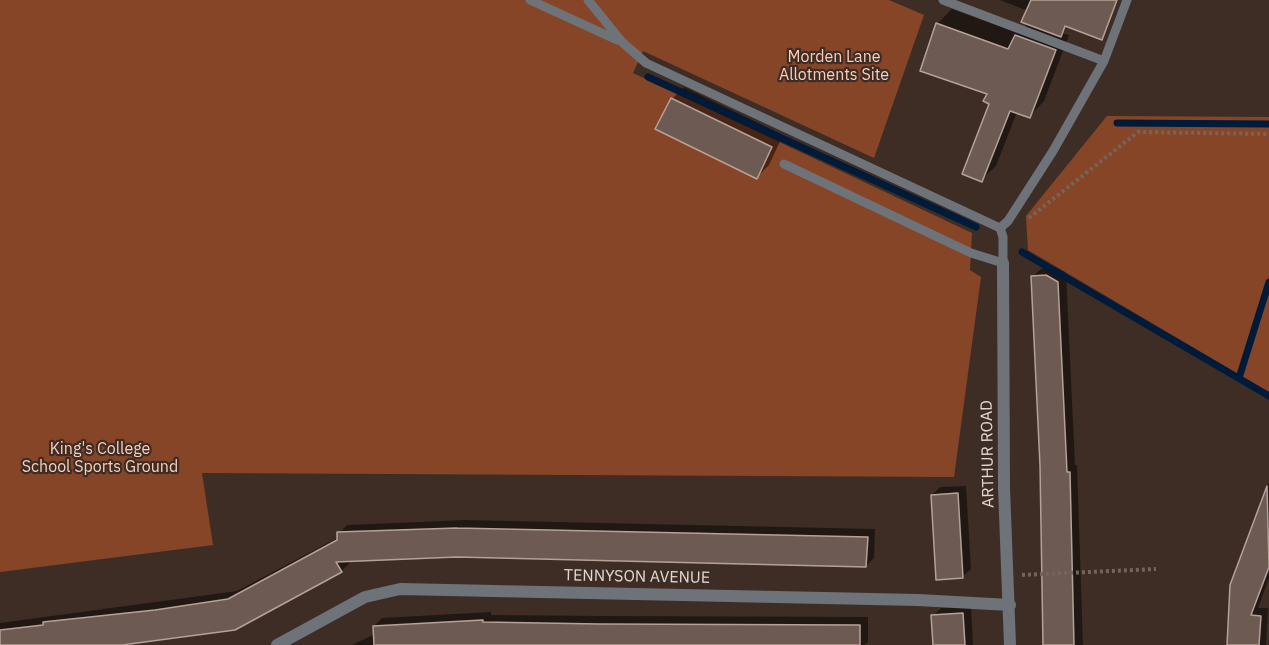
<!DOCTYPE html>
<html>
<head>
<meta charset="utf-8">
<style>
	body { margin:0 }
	canvas { display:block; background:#3d2d25 }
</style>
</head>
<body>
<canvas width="1269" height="645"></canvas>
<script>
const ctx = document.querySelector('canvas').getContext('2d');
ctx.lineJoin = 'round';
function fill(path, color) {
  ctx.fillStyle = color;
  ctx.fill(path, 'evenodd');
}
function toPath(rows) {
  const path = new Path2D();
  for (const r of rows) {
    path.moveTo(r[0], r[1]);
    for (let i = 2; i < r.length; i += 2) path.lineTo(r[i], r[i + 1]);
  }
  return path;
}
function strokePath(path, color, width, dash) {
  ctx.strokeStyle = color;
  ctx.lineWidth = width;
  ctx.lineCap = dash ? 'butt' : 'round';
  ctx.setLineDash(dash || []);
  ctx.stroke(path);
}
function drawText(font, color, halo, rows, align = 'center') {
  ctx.font = font + ' "IBM Plex Sans",sans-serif';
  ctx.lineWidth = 4.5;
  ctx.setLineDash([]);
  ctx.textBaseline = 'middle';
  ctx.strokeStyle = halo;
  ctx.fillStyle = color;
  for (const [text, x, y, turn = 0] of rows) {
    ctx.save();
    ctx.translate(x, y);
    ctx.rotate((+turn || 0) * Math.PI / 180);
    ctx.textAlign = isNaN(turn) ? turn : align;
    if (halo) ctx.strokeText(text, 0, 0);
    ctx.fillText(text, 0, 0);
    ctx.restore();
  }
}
const green = toPath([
	[0,0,889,0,924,15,874,158,643,51,633,73,972,233,970,270,981,277,954,477,202,473,213,545,0,572],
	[1107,116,1269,117,1269,392,1028,250,1026,216]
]);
const shadow = toPath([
	[1000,0,1118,0,1101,38,1069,20,1061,33,1069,35,1044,101,1030,116,1017,112,996,166,981,180,991,103,989,94,922,70,938,23,952,9,1018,33,1028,24,1028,11],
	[684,87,783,135,769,165,757,177,672,99],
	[1055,267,1066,273,1075,465,1077,465,1083,645,1046,645,1032,277,1041,269],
	[1269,482,1269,578,1258,608,1268,608,1266,645,1229,645,1232,585],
	[966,486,971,569,962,577,932,495,940,487],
	[466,520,875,529,874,558,866,566,457,555,348,560,350,563,341,571,97,645,0,645,0,623,237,591,339,537,339,533,347,525],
	[971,606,973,645,935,645,933,616,941,608],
	[491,612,491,615,608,616,868,617,868,642,864,645,352,645,375,634,374,626,382,618]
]);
const stream = toPath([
	[648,77,976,227],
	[1117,123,1269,124],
	[1022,252,1269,396],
	[1239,378,1269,282]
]);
const building = toPath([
	[1031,0,1117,0,1102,40,1065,26,1061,37,1021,22,1031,0],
	[936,23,1008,49,1015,35,1056,50,1030,118,1010,111,982,182,962,174,989,104,983,101,987,94,920,71,936,23],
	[671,98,772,147,757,179,655,129,671,98],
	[1046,275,1058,282,1067,472,1070,472,1074,645,1043,645,1040,466,1031,276,1046,275],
	[1267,486,1269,567,1251,615,1261,616,1259,645,1227,645,1230,585,1267,486],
	[958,493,963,578,936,580,931,495,958,493],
	[457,528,868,537,866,567,457,557,336,562,342,572,235,630,122,645,0,645,0,630,43,625,43,622,155,610,228,599,337,540,337,532,457,528],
	[963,613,965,645,933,645,931,615,963,613],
	[483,620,483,622,599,624,860,625,860,645,374,645,373,626,483,620]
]);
const path = toPath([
	[1029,218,1138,132,1269,134],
	[1022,575,1156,569]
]);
const service = toPath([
	[530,0,617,40],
	[588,0,622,42,646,63,1000,228,1003,237,1003,263,971,253,784,164],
	[943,0,1104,61],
	[1000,228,1008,221,1053,151,1104,61,1127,0]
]);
const minor = toPath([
	[1003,263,1004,488,1010,645],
	[277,645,365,597,400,589,918,600,1010,605]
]);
const parkNames = [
	["Morden Lane",834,57],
	["Allotments Site",834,75],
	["King's College",100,449],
	["School Sports Ground",100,467]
];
const streetNames = [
	["ARTHUR ROAD",988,454,-91],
	["TENNYSON AVENUE",637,577,1]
];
fill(green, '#874527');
fill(shadow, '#0007');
strokePath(stream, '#001a39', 7);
fill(building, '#6d5a52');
strokePath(building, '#b6a199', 1.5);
strokePath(path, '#73655e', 4, [3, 3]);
strokePath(service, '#6e737a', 9);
strokePath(minor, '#6e737a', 12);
drawText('16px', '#fcceba', '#3d2d25', parkNames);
drawText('16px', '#e3d7d3', '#3d2d25', streetNames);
</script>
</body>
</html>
